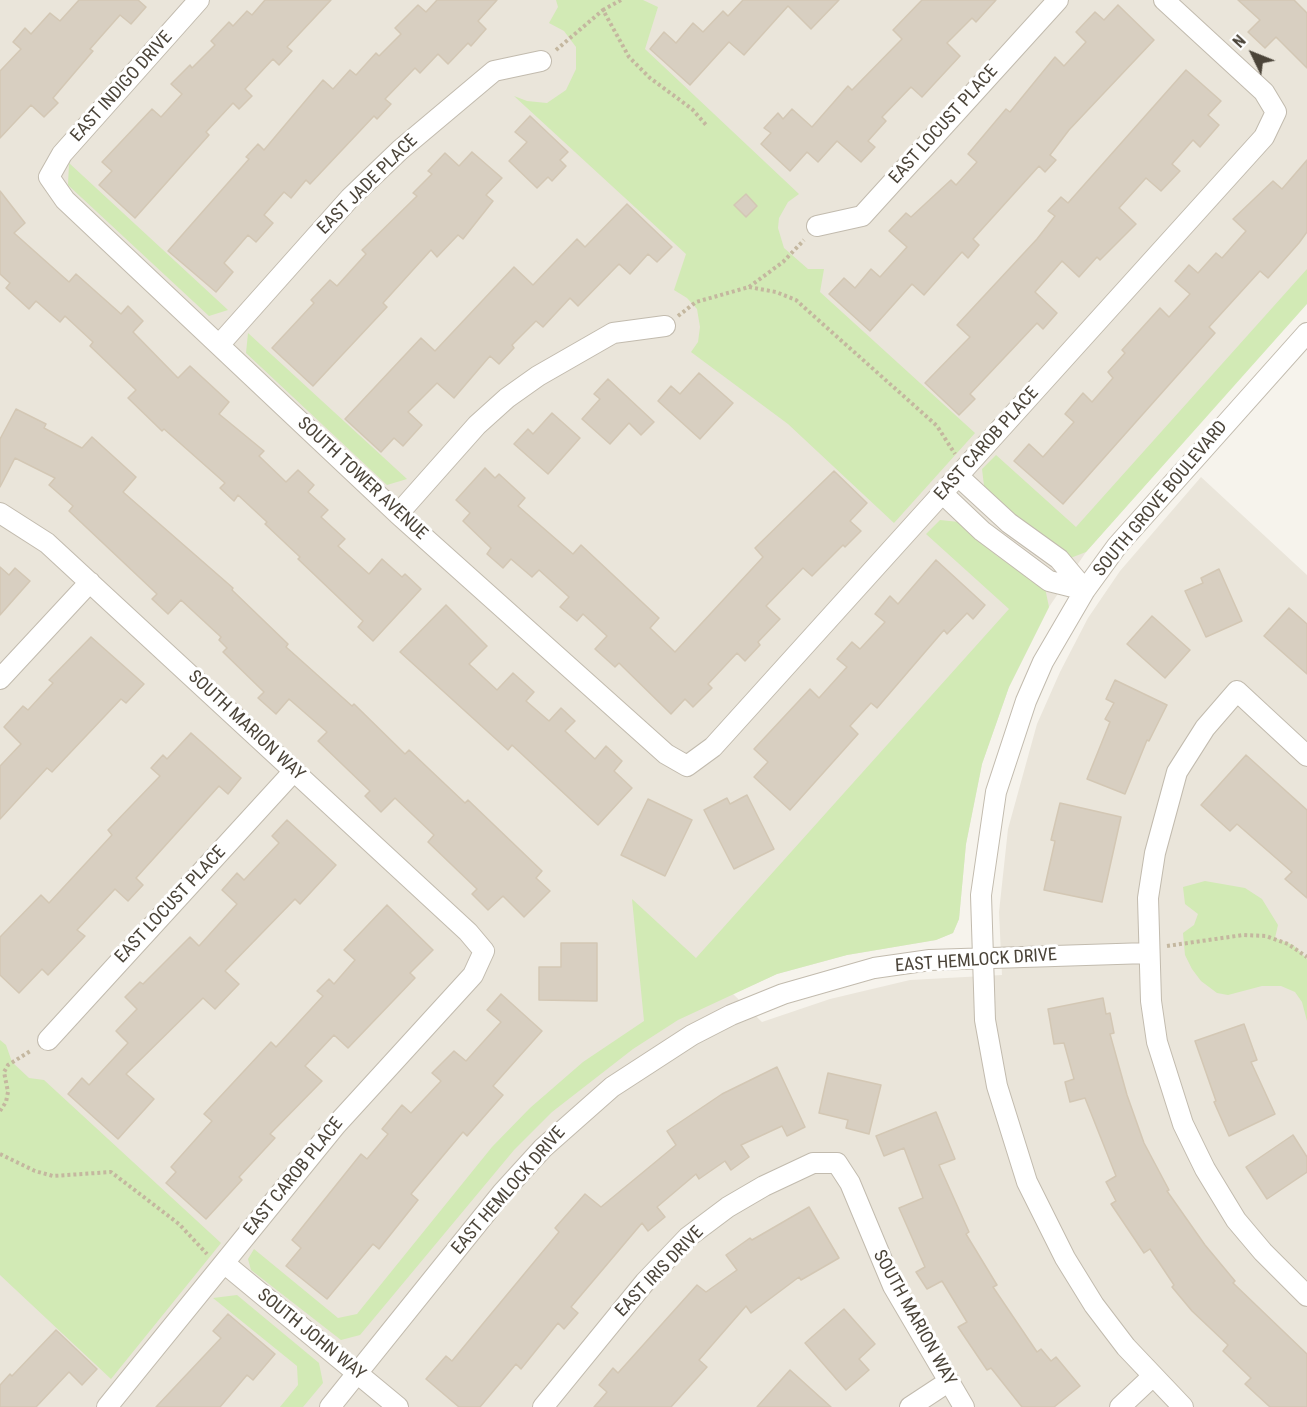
<!DOCTYPE html>
<html>
<head>
<meta charset="utf-8">
<style>
	body { margin:0 }
	#map { position:relative; width:1307px; height:1407px; overflow:hidden; background:#f6f3ec; font-family:"Roboto Condensed",sans-serif }
	canvas { display:block }
	.north { position:absolute; left:1223px; top:24px; width:60px; height:60px; -webkit-text-stroke:4px #fff; paint-order:stroke; rotate:313deg; font-size:16px; font-weight:700; line-height:24px; text-align:center; color:#4b4439 }
	.north::after { content:''; display:block; margin:auto; width:21px; height:27px; background:#4b4439; clip-path:polygon(50% 0,100% 100%,50% 72%,0 100%) }
</style>
</head>
<body>
<div id="map">
<canvas width="1307" height="1407"></canvas>
<div class="north">N</div>
</div>
<script>
const ctx = document.querySelector('canvas').getContext('2d');
ctx.lineJoin = 'round';
function fill(path, color) {
  ctx.fillStyle = color;
  ctx.fill(path, 'evenodd');
}
function toPath(rows) {
  const path = new Path2D();
  for (const r of rows) {
    path.moveTo(r[0], r[1]);
    for (let i = 2; i < r.length; i += 2) path.lineTo(r[i], r[i + 1]);
  }
  return path;
}
function strokePath(path, color, width, dash) {
  ctx.strokeStyle = color;
  ctx.lineWidth = width;
  ctx.lineCap = dash ? 'butt' : 'round';
  ctx.setLineDash(dash || []);
  ctx.stroke(path);
}
function drawText(font, color, halo, rows, align = 'center') {
  ctx.font = font + ' "Roboto Condensed",sans-serif';
  ctx.lineWidth = 6;
  ctx.setLineDash([]);
  ctx.textBaseline = 'middle';
  ctx.strokeStyle = halo;
  ctx.fillStyle = color;
  for (const [text, x, y, turn = 0] of rows) {
    ctx.save();
    ctx.translate(x, y);
    ctx.rotate((+turn || 0) * Math.PI / 180);
    ctx.textAlign = isNaN(turn) ? turn : align;
    if (halo) ctx.strokeText(text, 0, 0);
    ctx.fillText(text, 0, 0);
    ctx.restore();
  }
}
const residential = toPath([
	[0,0,1307,0,1307,302,1086,552,1049,607,1009,687,982,764,966,844,959,919,953,933,936,940,847,955,777,974,733,994,762,1022,830,999,910,980,1002,975,999,912,1008,829,1037,724,1060,672,1088,618,1120,571,1201,477,1307,575,1307,1407,0,1407]
]);
const green = toPath([
	[556,0,643,0,658,7,645,49,799,194,788,202,779,218,778,228,784,248,808,269,824,269,820,292,975,433,894,523,788,424,691,352,698,342,700,327,697,309,687,298,674,290,686,254,514,96,527,101,547,103,566,90,576,69,576,47,564,31,549,23,558,7],
	[69,163,228,310,209,316,68,185],
	[1307,269,1307,304,1086,552,1068,559,985,494,982,469,996,455,1076,527],
	[248,333,407,479,387,485,246,353],
	[940,520,959,522,997,556,1045,588,1049,607,1009,687,982,764,966,844,959,919,953,933,936,940,847,955,777,974,678,1020,633,1049,552,1112,514,1150,360,1335,341,1340,251,1270,248,1259,254,1249,338,1318,357,1314,492,1147,530,1108,583,1062,644,1021,632,899,696,958,1009,609,926,534],
	[1205,881,1245,888,1262,899,1278,925,1275,938,1293,945,1307,959,1307,1021,1302,1002,1295,992,1281,986,1262,986,1228,995,1217,993,1201,981,1192,969,1185,955,1183,933,1194,925,1198,914,1185,904,1183,887],
	[0,1040,6,1045,12,1062,29,1078,44,1080,221,1243,111,1379,0,1275],
	[237,1295,319,1363,323,1383,303,1407,280,1407,298,1385,297,1366,213,1298]
]);
const building = toPath([
	[79,0,138,0,146,7,131,24,120,15,90,49,93,51,53,98,58,103,44,117,31,105,0,138,0,71,21,49,13,42,25,28,31,34,50,13,60,21,79,0],
	[265,0,331,0,287,47,292,51,279,65,273,59,245,89,252,96,239,109,233,103,206,132,209,135,135,218,99,185,112,171,102,162,152,109,161,117,182,94,171,84,190,65,192,68,215,45,211,41,229,22,233,26,247,11,252,15,265,0],
	[437,0,497,0,478,21,486,29,471,46,468,43,448,64,438,54,420,73,415,68,385,99,391,104,377,119,374,116,310,184,306,180,291,198,284,192,264,215,273,223,256,242,248,235,224,263,233,272,216,292,168,251,249,159,246,157,258,144,264,150,323,80,333,89,350,70,356,75,376,53,379,56,401,34,395,28,418,5,426,12,437,0],
	[743,0,839,0,811,29,788,6,744,55,729,42,690,85,650,49,664,32,676,43,693,23,703,32,723,11,728,16,743,0],
	[922,0,996,0,976,22,972,18,947,43,960,56,922,97,911,87,882,117,886,121,868,141,875,147,861,162,837,141,818,162,807,152,790,171,761,144,771,133,764,128,778,113,783,119,792,109,812,127,848,86,852,90,902,39,893,30,922,0],
	[1238,0,1294,0,1307,13,1307,68,1276,37,1265,48,1248,32,1260,20,1238,0],
	[1118,5,1154,40,1069,130,1050,155,1056,160,1045,172,1039,166,992,218,973,239,979,245,968,258,962,252,924,295,912,284,870,331,829,294,844,278,855,288,871,269,880,277,907,247,889,231,906,213,911,217,951,180,956,185,977,162,968,154,1006,109,1010,112,1055,57,1064,66,1086,42,1076,32,1095,12,1104,20,1118,5],
	[1186,70,1221,101,1208,115,1219,125,1200,147,1193,140,1172,164,1180,171,1161,191,1146,178,1119,208,1136,224,1100,260,1097,257,1079,277,1062,261,1035,292,1057,313,1043,329,1037,323,970,394,975,399,959,415,925,383,970,337,957,325,1037,239,1055,216,1048,211,1061,197,1068,203,1186,70],
	[530,116,568,152,560,160,566,166,552,181,548,177,537,188,509,161,527,142,515,132,530,116],
	[472,152,502,178,486,195,493,201,463,239,458,235,437,257,431,250,383,303,387,307,313,386,272,348,314,303,311,300,330,280,337,286,366,254,362,250,417,196,413,193,432,174,428,171,445,153,459,166,472,152],
	[1307,160,1307,232,1299,243,1268,278,1260,271,1209,327,1215,333,1063,504,1014,461,1029,444,1043,457,1074,422,1065,414,1083,393,1092,402,1113,378,1108,372,1125,353,1122,350,1160,308,1169,317,1190,294,1175,281,1189,265,1198,273,1216,253,1222,258,1246,231,1233,219,1273,181,1282,189,1307,160],
	[0,191,25,223,14,233,69,282,76,274,121,314,128,306,143,321,133,332,178,378,190,366,229,402,219,414,264,451,259,456,286,482,298,470,314,485,308,492,328,510,321,517,345,539,338,546,369,574,382,559,402,577,405,574,421,589,373,641,358,627,363,621,298,559,300,557,265,524,267,522,238,495,234,501,220,488,225,483,164,429,162,431,128,398,136,390,90,346,93,342,65,316,60,322,36,301,29,309,6,288,10,283,0,274,0,191],
	[746,194,757,206,746,217,734,205,746,194],
	[627,204,672,247,657,262,648,254,630,274,619,264,578,306,570,298,543,327,536,321,512,345,514,348,499,364,490,356,454,398,437,383,408,412,422,425,403,446,394,438,381,452,345,419,421,338,435,351,514,267,533,285,577,239,585,247,627,204],
	[699,373,733,403,700,439,658,401,671,386,680,394,699,373],
	[608,379,654,422,641,435,629,423,610,444,582,419,600,399,594,394,608,379],
	[16,409,46,424,44,428,82,448,92,437,136,477,123,492,233,588,232,590,288,644,286,647,352,706,354,704,405,754,409,750,465,803,468,800,542,871,536,878,550,891,524,917,503,896,488,910,472,894,477,889,428,842,434,835,395,798,381,812,365,796,370,791,318,741,327,732,289,699,276,714,258,698,264,692,223,652,227,648,219,640,221,637,181,600,168,614,152,599,157,594,69,511,73,506,49,485,55,478,15,458,0,487,0,439,16,409],
	[552,413,580,438,548,474,514,444,528,429,533,434,552,413],
	[485,468,495,478,499,474,525,498,518,506,573,554,581,545,659,618,650,628,675,652,763,557,755,548,834,471,867,503,850,521,861,531,845,547,843,545,812,576,803,568,766,606,780,619,758,642,760,645,745,661,737,653,708,684,712,688,693,707,685,699,671,714,619,663,615,667,595,649,607,636,583,614,577,621,560,607,569,597,539,570,532,577,511,559,503,568,487,554,491,548,463,521,470,513,456,500,485,468],
	[936,560,985,605,973,619,967,613,947,634,944,630,877,708,871,703,850,726,858,734,790,810,754,777,768,762,754,749,810,689,819,698,847,667,837,659,852,642,860,649,885,622,875,614,890,596,898,604,936,560],
	[0,567,9,575,15,568,30,581,0,615,0,567],
	[1219,569,1242,621,1206,637,1185,591,1203,583,1201,578,1219,569],
	[446,605,487,646,469,664,497,690,513,673,534,692,526,701,549,721,561,708,575,721,565,731,595,759,606,746,622,761,614,771,632,788,598,825,512,745,508,750,400,652,446,605],
	[1289,608,1307,624,1307,674,1264,636,1289,608],
	[1152,616,1190,650,1165,678,1127,644,1152,616],
	[91,637,144,684,126,703,121,699,52,772,47,768,0,819,0,766,21,744,4,727,23,706,28,710,53,683,49,680,91,637],
	[1115,680,1167,705,1149,741,1147,740,1125,794,1087,779,1110,722,1105,719,1114,703,1106,699,1115,680],
	[191,733,241,778,228,794,219,786,136,878,143,885,128,901,115,889,77,930,85,936,48,975,42,969,19,993,0,975,0,937,41,895,49,903,112,835,108,830,160,776,151,768,163,755,167,759,191,733],
	[1246,755,1307,810,1307,898,1285,879,1292,872,1237,824,1230,831,1201,805,1246,755],
	[747,795,774,849,734,869,704,810,727,798,730,804,747,795],
	[648,799,692,820,665,876,621,855,648,799],
	[1060,803,1121,817,1102,902,1044,890,1055,841,1051,840,1060,803],
	[287,820,336,865,300,904,295,899,225,971,239,984,215,1009,203,998,126,1074,154,1099,118,1139,68,1094,82,1078,89,1085,128,1043,116,1031,137,1009,125,997,140,982,143,984,190,937,199,946,237,904,222,890,237,873,244,880,279,843,272,836,287,820],
	[387,905,433,950,410,973,415,978,348,1048,334,1035,305,1066,322,1081,270,1134,275,1138,239,1177,242,1180,206,1219,166,1183,176,1172,171,1167,212,1121,204,1114,271,1042,276,1047,323,996,317,991,329,979,334,984,355,960,344,950,387,905],
	[561,943,597,943,597,1001,539,1000,539,967,561,967,561,943],
	[501,994,542,1031,493,1086,503,1095,467,1136,463,1132,411,1194,418,1200,379,1249,373,1244,327,1299,286,1266,301,1248,292,1240,361,1154,367,1159,388,1134,382,1129,402,1105,411,1113,441,1081,432,1073,454,1051,466,1061,501,1022,487,1010,501,994],
	[1103,998,1106,1014,1110,1013,1114,1033,1110,1034,1127,1095,1144,1143,1169,1190,1167,1191,1205,1245,1235,1281,1233,1283,1307,1354,1307,1407,1270,1407,1245,1384,1251,1378,1223,1351,1228,1345,1192,1311,1172,1287,1174,1285,1150,1249,1144,1253,1111,1204,1116,1201,1106,1182,1116,1176,1085,1098,1070,1102,1065,1082,1074,1079,1064,1043,1054,1044,1048,1009,1103,998],
	[1244,1024,1257,1060,1251,1062,1275,1114,1229,1136,1214,1102,1216,1101,1195,1041,1244,1024],
	[777,1067,805,1127,787,1136,782,1126,741,1145,749,1157,731,1170,725,1161,699,1179,696,1174,657,1207,665,1217,648,1231,642,1223,571,1307,578,1313,564,1329,558,1323,521,1369,516,1364,480,1407,459,1407,426,1379,446,1356,452,1361,559,1232,555,1228,585,1194,601,1207,676,1145,667,1131,722,1094,777,1067],
	[828,1073,881,1085,869,1134,846,1128,848,1120,819,1113,828,1073],
	[936,1112,955,1159,939,1165,969,1232,966,1234,997,1285,993,1287,1037,1352,1041,1349,1051,1361,1056,1357,1080,1386,1054,1407,1022,1407,991,1368,987,1370,958,1327,967,1322,942,1281,927,1289,916,1272,925,1267,899,1208,923,1198,904,1148,884,1156,876,1136,936,1112],
	[1293,1135,1307,1157,1307,1172,1267,1199,1246,1167,1293,1135],
	[809,1207,839,1258,801,1280,799,1277,751,1313,746,1306,699,1360,707,1367,671,1407,594,1407,607,1392,599,1385,613,1368,618,1373,697,1285,706,1292,737,1270,726,1255,750,1238,752,1240,809,1207],
	[844,1309,875,1344,859,1359,869,1370,846,1390,805,1343,844,1309],
	[228,1314,275,1354,253,1380,247,1375,220,1407,156,1407,221,1338,213,1331,228,1314],
	[56,1330,97,1369,82,1385,69,1372,36,1407,0,1407,0,1385,10,1374,12,1376,56,1330],
	[790,1370,831,1407,757,1407,790,1370]
]);
const path = toPath([
	[621,0,603,10,629,57,650,78,692,109,707,126],
	[556,50,603,10],
	[749,287,783,262,804,240],
	[678,316,696,302,749,287,776,292,796,300,937,426,955,454],
	[1167,946,1243,935,1266,936,1288,944,1307,957],
	[0,1111,6,1102,8,1092,4,1072,8,1065,32,1050],
	[0,1154,35,1171,53,1176,111,1172,179,1224,207,1254]
]);
const street = toPath([
	[199,0,62,154,49,177,65,200,398,514,666,754,687,766,713,747,1264,137,1276,112,1264,92,1164,0],
	[817,226,862,216,1058,0],
	[219,345,350,198,400,150,494,71,541,61],
	[958,476,1009,523,1059,559,1085,590],
	[942,493,982,531,1049,581,1085,590],
	[0,513,47,543,468,932,484,951,473,975,336,1125,107,1407],
	[398,514,477,425,507,398,538,376,613,333,665,326],
	[0,679,90,582],
	[1307,756,1237,691,1205,728,1177,772,1155,853,1148,898,1151,1001,1157,1042,1183,1124,1205,1169,1236,1220,1263,1252,1307,1296],
	[48,1040,294,771],
	[224,1263,398,1407],
	[330,1407,502,1193,543,1148,612,1087,692,1035,731,1015,783,994,874,968,930,960,1148,953],
	[543,1407,645,1282,688,1237,728,1207,764,1186,813,1163,837,1163,850,1183,893,1286,964,1407],
	[910,1407,948,1382],
	[1120,1407,1153,1376],
	[1183,1407,1126,1347,1094,1305,1065,1258,1027,1182,997,1086,985,1020,981,895,996,792,1026,701,1043,662,1085,590,1117,546,1307,333]
]);
const streetNames = [
	["EAST INDIGO DRIVE",122,87,-48],
	["EAST LOCUST PLACE",944,125,-48],
	["EAST JADE PLACE",368,185,-45],
	["EAST CAROB PLACE",987,444,-48],
	["SOUTH TOWER AVENUE",362,479,43],
	["SOUTH GROVE BOULEVARD",1161,499,-50],
	["SOUTH MARION WAY",246,726,43],
	["EAST LOCUST PLACE",171,905,-47],
	["EAST HEMLOCK DRIVE",976,961,-4],
	["EAST CAROB PLACE",294,1177,-51],
	["EAST HEMLOCK DRIVE",509,1191,-49],
	["EAST IRIS DRIVE",660,1272,-46],
	["SOUTH MARION WAY",914,1318,61],
	["SOUTH JOHN WAY",311,1335,39]
];
fill(residential, '#eae5da');
fill(green, '#d2eab5');
fill(building, '#d8cfc1');
strokePath(building, '#d3c7b4', 1.5);
strokePath(street, '#c2bbae', 22);
strokePath(path, '#c4b79f', 4, [3, 3]);
strokePath(street, '#fff', 20);
drawText('18px', '#4b4439', '#fff', streetNames);
</script>
</body>
</html>
